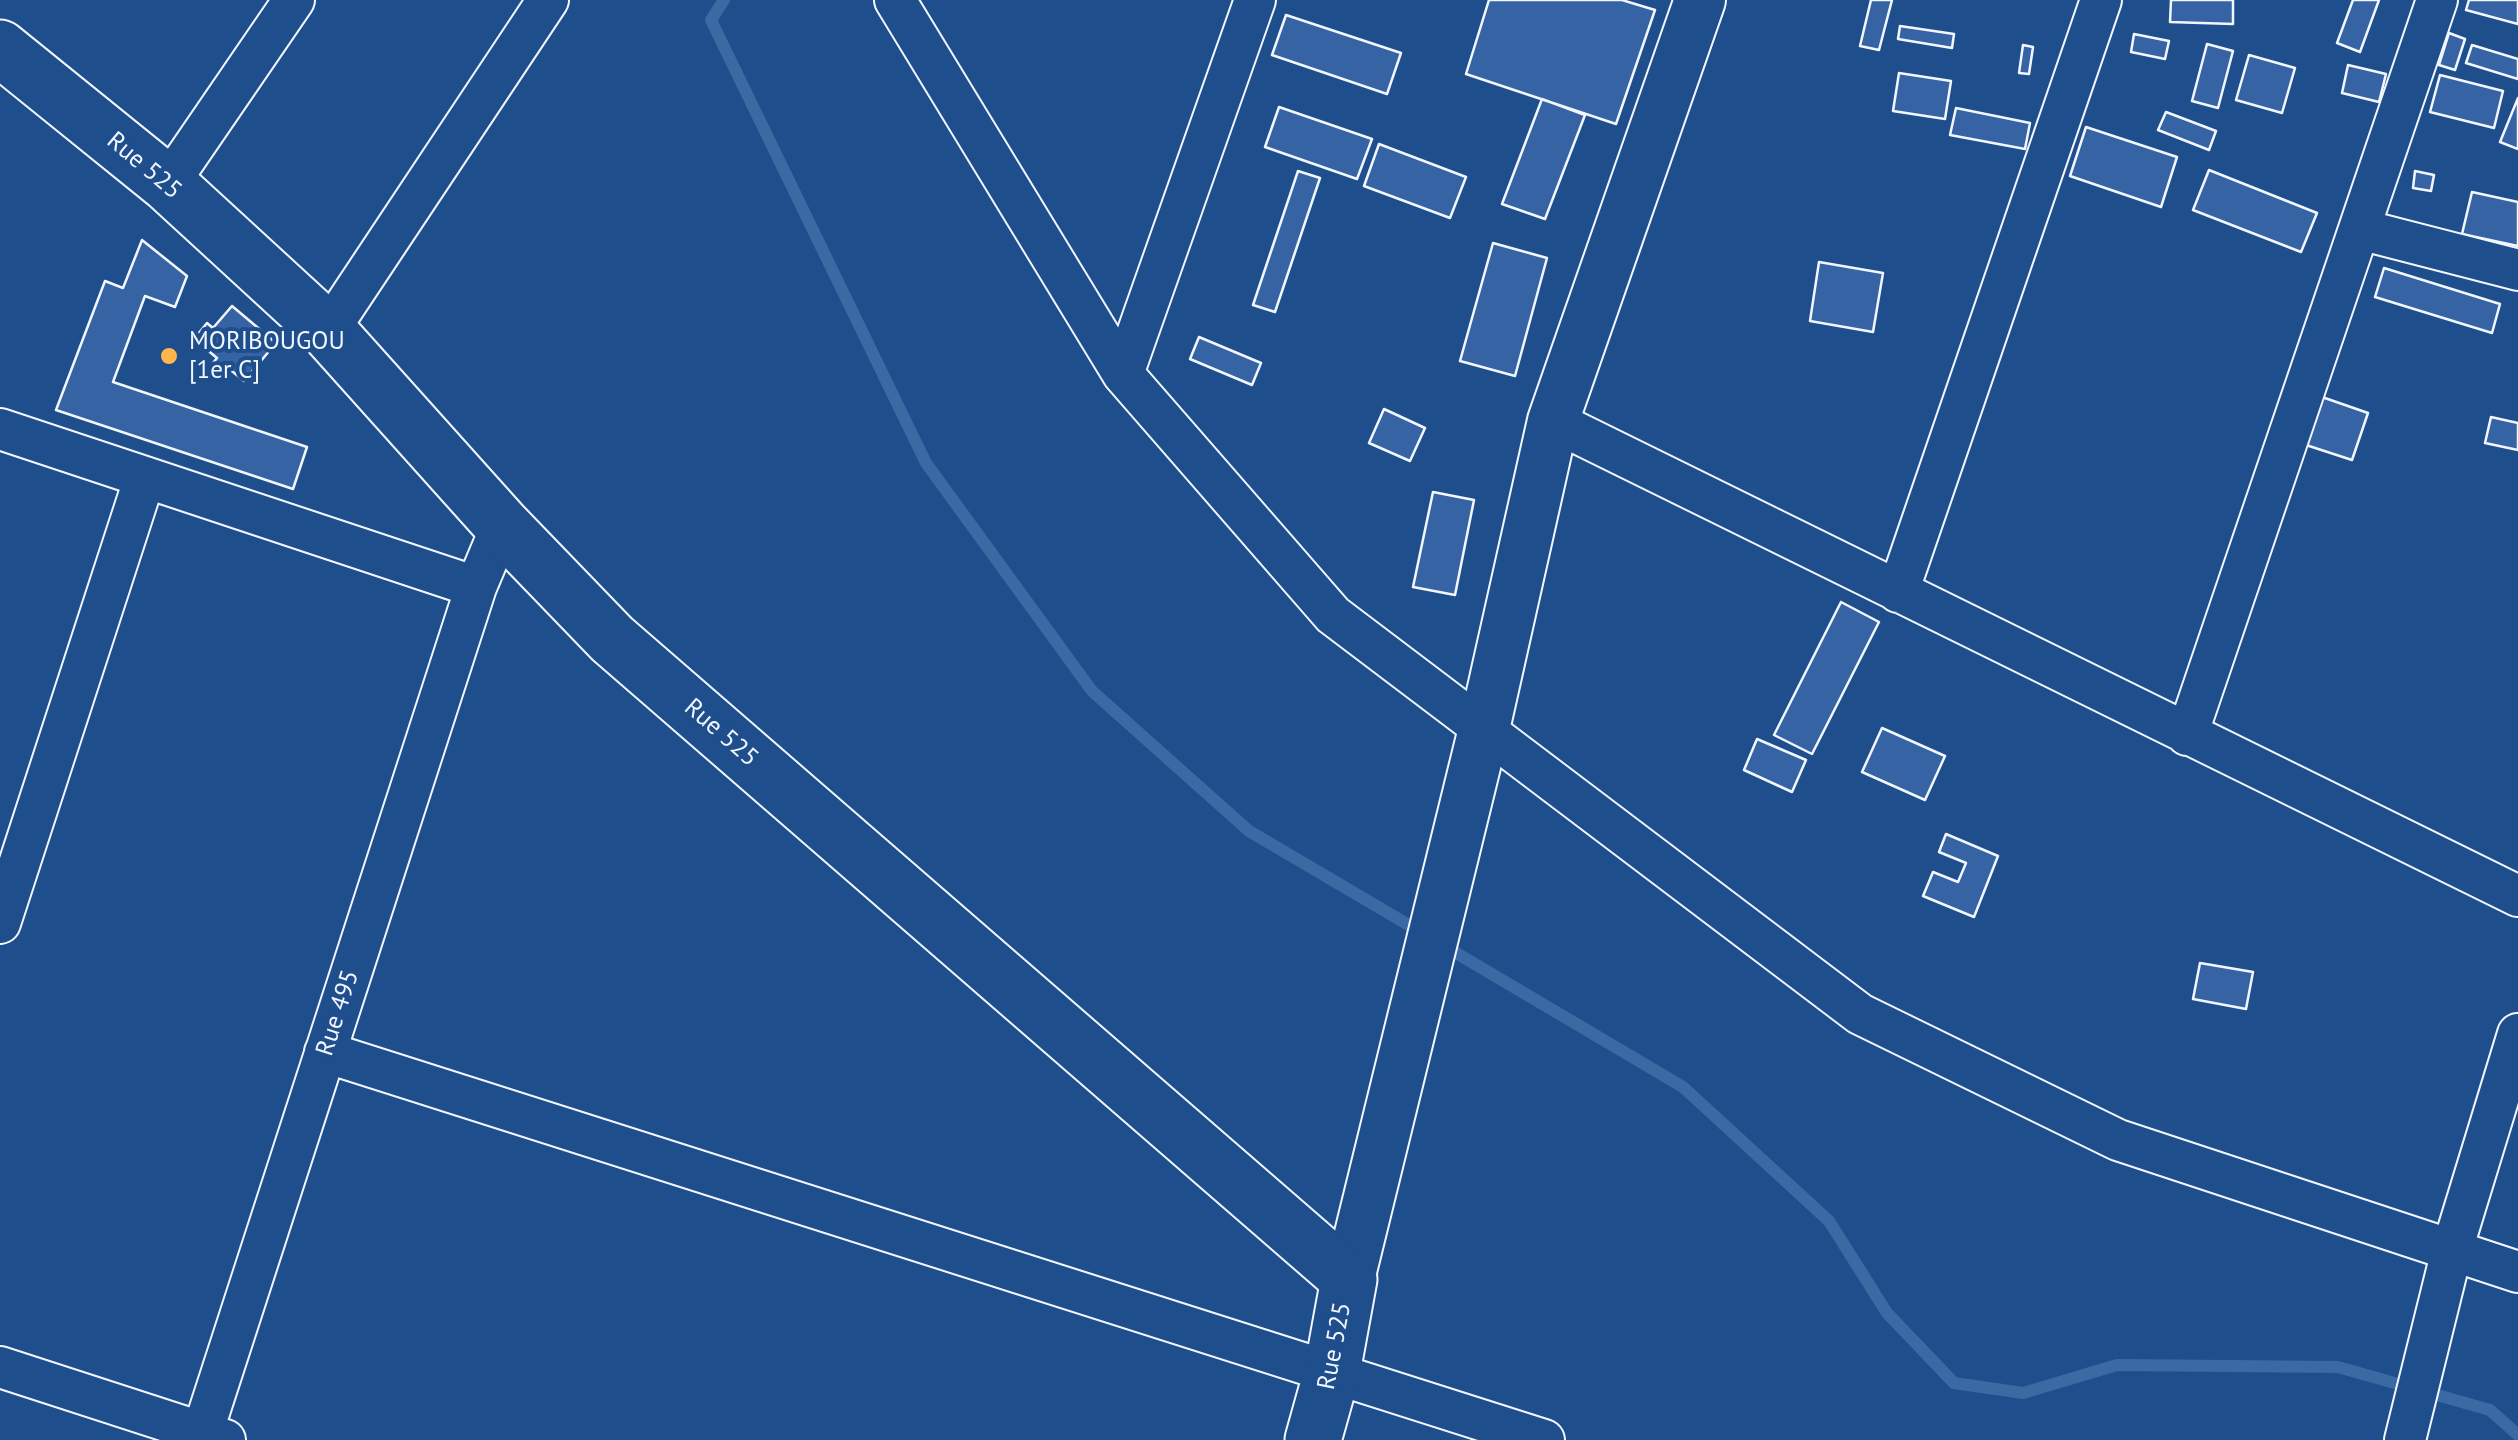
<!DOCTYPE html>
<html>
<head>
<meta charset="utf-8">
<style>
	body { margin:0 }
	canvas { display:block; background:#1f4e8c }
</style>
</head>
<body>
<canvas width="2518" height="1440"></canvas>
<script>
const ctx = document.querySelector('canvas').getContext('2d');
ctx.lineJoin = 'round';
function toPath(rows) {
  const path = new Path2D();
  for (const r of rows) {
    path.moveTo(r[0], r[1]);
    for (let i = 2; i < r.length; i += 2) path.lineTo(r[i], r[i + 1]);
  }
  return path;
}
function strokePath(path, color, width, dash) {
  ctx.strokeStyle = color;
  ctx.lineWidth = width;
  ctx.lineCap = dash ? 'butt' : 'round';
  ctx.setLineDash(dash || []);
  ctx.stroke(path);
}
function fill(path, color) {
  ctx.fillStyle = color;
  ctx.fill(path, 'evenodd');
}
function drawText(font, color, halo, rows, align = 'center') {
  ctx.font = font + ' "PT Sans",sans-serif';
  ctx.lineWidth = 8;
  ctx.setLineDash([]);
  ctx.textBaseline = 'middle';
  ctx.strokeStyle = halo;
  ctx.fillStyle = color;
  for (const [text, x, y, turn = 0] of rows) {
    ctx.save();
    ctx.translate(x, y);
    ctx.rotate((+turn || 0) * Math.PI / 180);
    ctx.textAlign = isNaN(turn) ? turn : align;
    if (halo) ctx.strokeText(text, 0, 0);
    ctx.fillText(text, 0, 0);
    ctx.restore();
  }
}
const stream = toPath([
	[724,0,711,20,926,463,1092,691,1249,831,1424,934],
	[1441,944,1683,1087,1829,1221,1887,1313,1954,1383,2023,1393,2117,1365,2338,1367,2490,1410,2518,1435]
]);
const building = toPath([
	[1489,0,1622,0,1655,10,1616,124,1466,74,1489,0],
	[1871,0,1892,0,1879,50,1860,46,1871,0],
	[2171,0,2233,0,2233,24,2170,22,2171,0],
	[2353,0,2379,0,2360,52,2337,43,2353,0],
	[2469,0,2518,0,2518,24,2466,10,2469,0],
	[1286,15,1401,53,1387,94,1272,55,1286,15],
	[1900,26,1954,34,1952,48,1898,39,1900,26],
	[2449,33,2465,39,2455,70,2439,65,2449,33],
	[2134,34,2169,41,2165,59,2131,52,2134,34],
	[2207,44,2233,51,2218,108,2192,101,2207,44],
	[2023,45,2033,47,2029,74,2019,73,2023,45],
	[2472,45,2518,59,2518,79,2466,63,2472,45],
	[2249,55,2295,68,2282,113,2236,100,2249,55],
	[2348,65,2386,74,2379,102,2342,93,2348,65],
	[1899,73,1951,81,1945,119,1893,111,1899,73],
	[2440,75,2503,91,2494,128,2430,112,2440,75],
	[2518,98,2518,149,2500,142,2518,98],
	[1542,99,1585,115,1545,219,1502,204,1542,99],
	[1279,107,1372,139,1357,179,1265,147,1279,107],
	[1956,108,2030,123,2025,149,1950,135,1956,108],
	[2166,112,2216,131,2209,150,2158,130,2166,112],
	[2086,127,2177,157,2161,207,2070,176,2086,127],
	[1379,144,1466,177,1450,218,1364,186,1379,144],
	[2209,170,2317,213,2301,252,2193,210,2209,170],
	[1298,171,1320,178,1275,312,1253,305,1298,171],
	[2415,171,2434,175,2431,191,2413,188,2415,171],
	[2472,192,2518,202,2518,246,2462,234,2472,192],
	[142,240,187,276,175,307,145,296,113,382,307,447,293,489,56,410,105,281,123,288,142,240],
	[1493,243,1547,258,1515,376,1460,361,1493,243],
	[1819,262,1883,273,1873,332,1810,321,1819,262],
	[2384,268,2500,304,2492,333,2375,297,2384,268],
	[232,306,276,343,244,381,227,367,223,372,213,363,217,358,194,339,207,323,213,328,232,306],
	[1199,337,1261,363,1252,385,1190,359,1199,337],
	[2322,397,2368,413,2352,460,2306,445,2322,397],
	[1384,409,1425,428,1410,461,1369,443,1384,409],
	[2491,417,2518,423,2518,450,2485,443,2491,417],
	[1433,492,1474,500,1455,595,1413,587,1433,492],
	[1841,602,1879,622,1812,754,1774,735,1841,602],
	[1882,728,1945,756,1925,800,1862,772,1882,728],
	[1757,739,1806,760,1792,792,1744,770,1757,739],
	[1946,834,1998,856,1974,917,1923,896,1933,872,1958,882,1966,863,1939,852,1946,834],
	[2200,963,2253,972,2246,1009,2193,999,2200,963]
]);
const minor = toPath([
	[895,0,1123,374,1333,615,1860,1014,2118,1140,2518,1272],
	[168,184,294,0],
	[2359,229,2518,270],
	[328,331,548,0],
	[1123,374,1255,0],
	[1553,421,2518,896],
	[0,429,476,587],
	[1898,592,2101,0],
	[2187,735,2437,0],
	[0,923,145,477],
	[325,1052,1544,1440],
	[0,1367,225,1440],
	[200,1440,476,587,502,525],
	[2405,1440,2452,1250,2518,1034]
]);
const tertiary = toPath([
	[1349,1279,1484,729,1553,421,1700,0]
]);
const secondary = toPath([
	[0,48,168,184,328,331,502,525,612,639,1349,1279,1332,1372,1313,1440]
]);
const markers = [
	[169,356,10,"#ffb74d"]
];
const streetNames = [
	["Rue 525",144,166,40],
	["Rue 525",721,733,41],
	["Rue 495",338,1013,-72],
	["Rue 525",1335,1346,-79]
];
const poiNames = [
	["MORIBOUGOU",189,342],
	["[1er C]",189,371]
];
strokePath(stream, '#3b69a3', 12);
fill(building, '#3563a3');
strokePath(building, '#f2f6ff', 2.5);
strokePath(minor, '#f2f6ff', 44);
strokePath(tertiary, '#f2f6ff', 54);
strokePath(secondary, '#f2f6ff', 59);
strokePath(minor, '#1f4e8c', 40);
strokePath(tertiary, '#1f4e8c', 50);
strokePath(secondary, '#1f4e8c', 55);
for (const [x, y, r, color] of markers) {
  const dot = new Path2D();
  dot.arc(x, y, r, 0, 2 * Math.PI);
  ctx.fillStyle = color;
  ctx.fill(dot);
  strokePath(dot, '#1f4e8c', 4);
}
drawText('25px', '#f2f6ff', '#1f4e8c', streetNames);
drawText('25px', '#f2f6ff', '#1f4e8c', poiNames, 'left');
</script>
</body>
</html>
